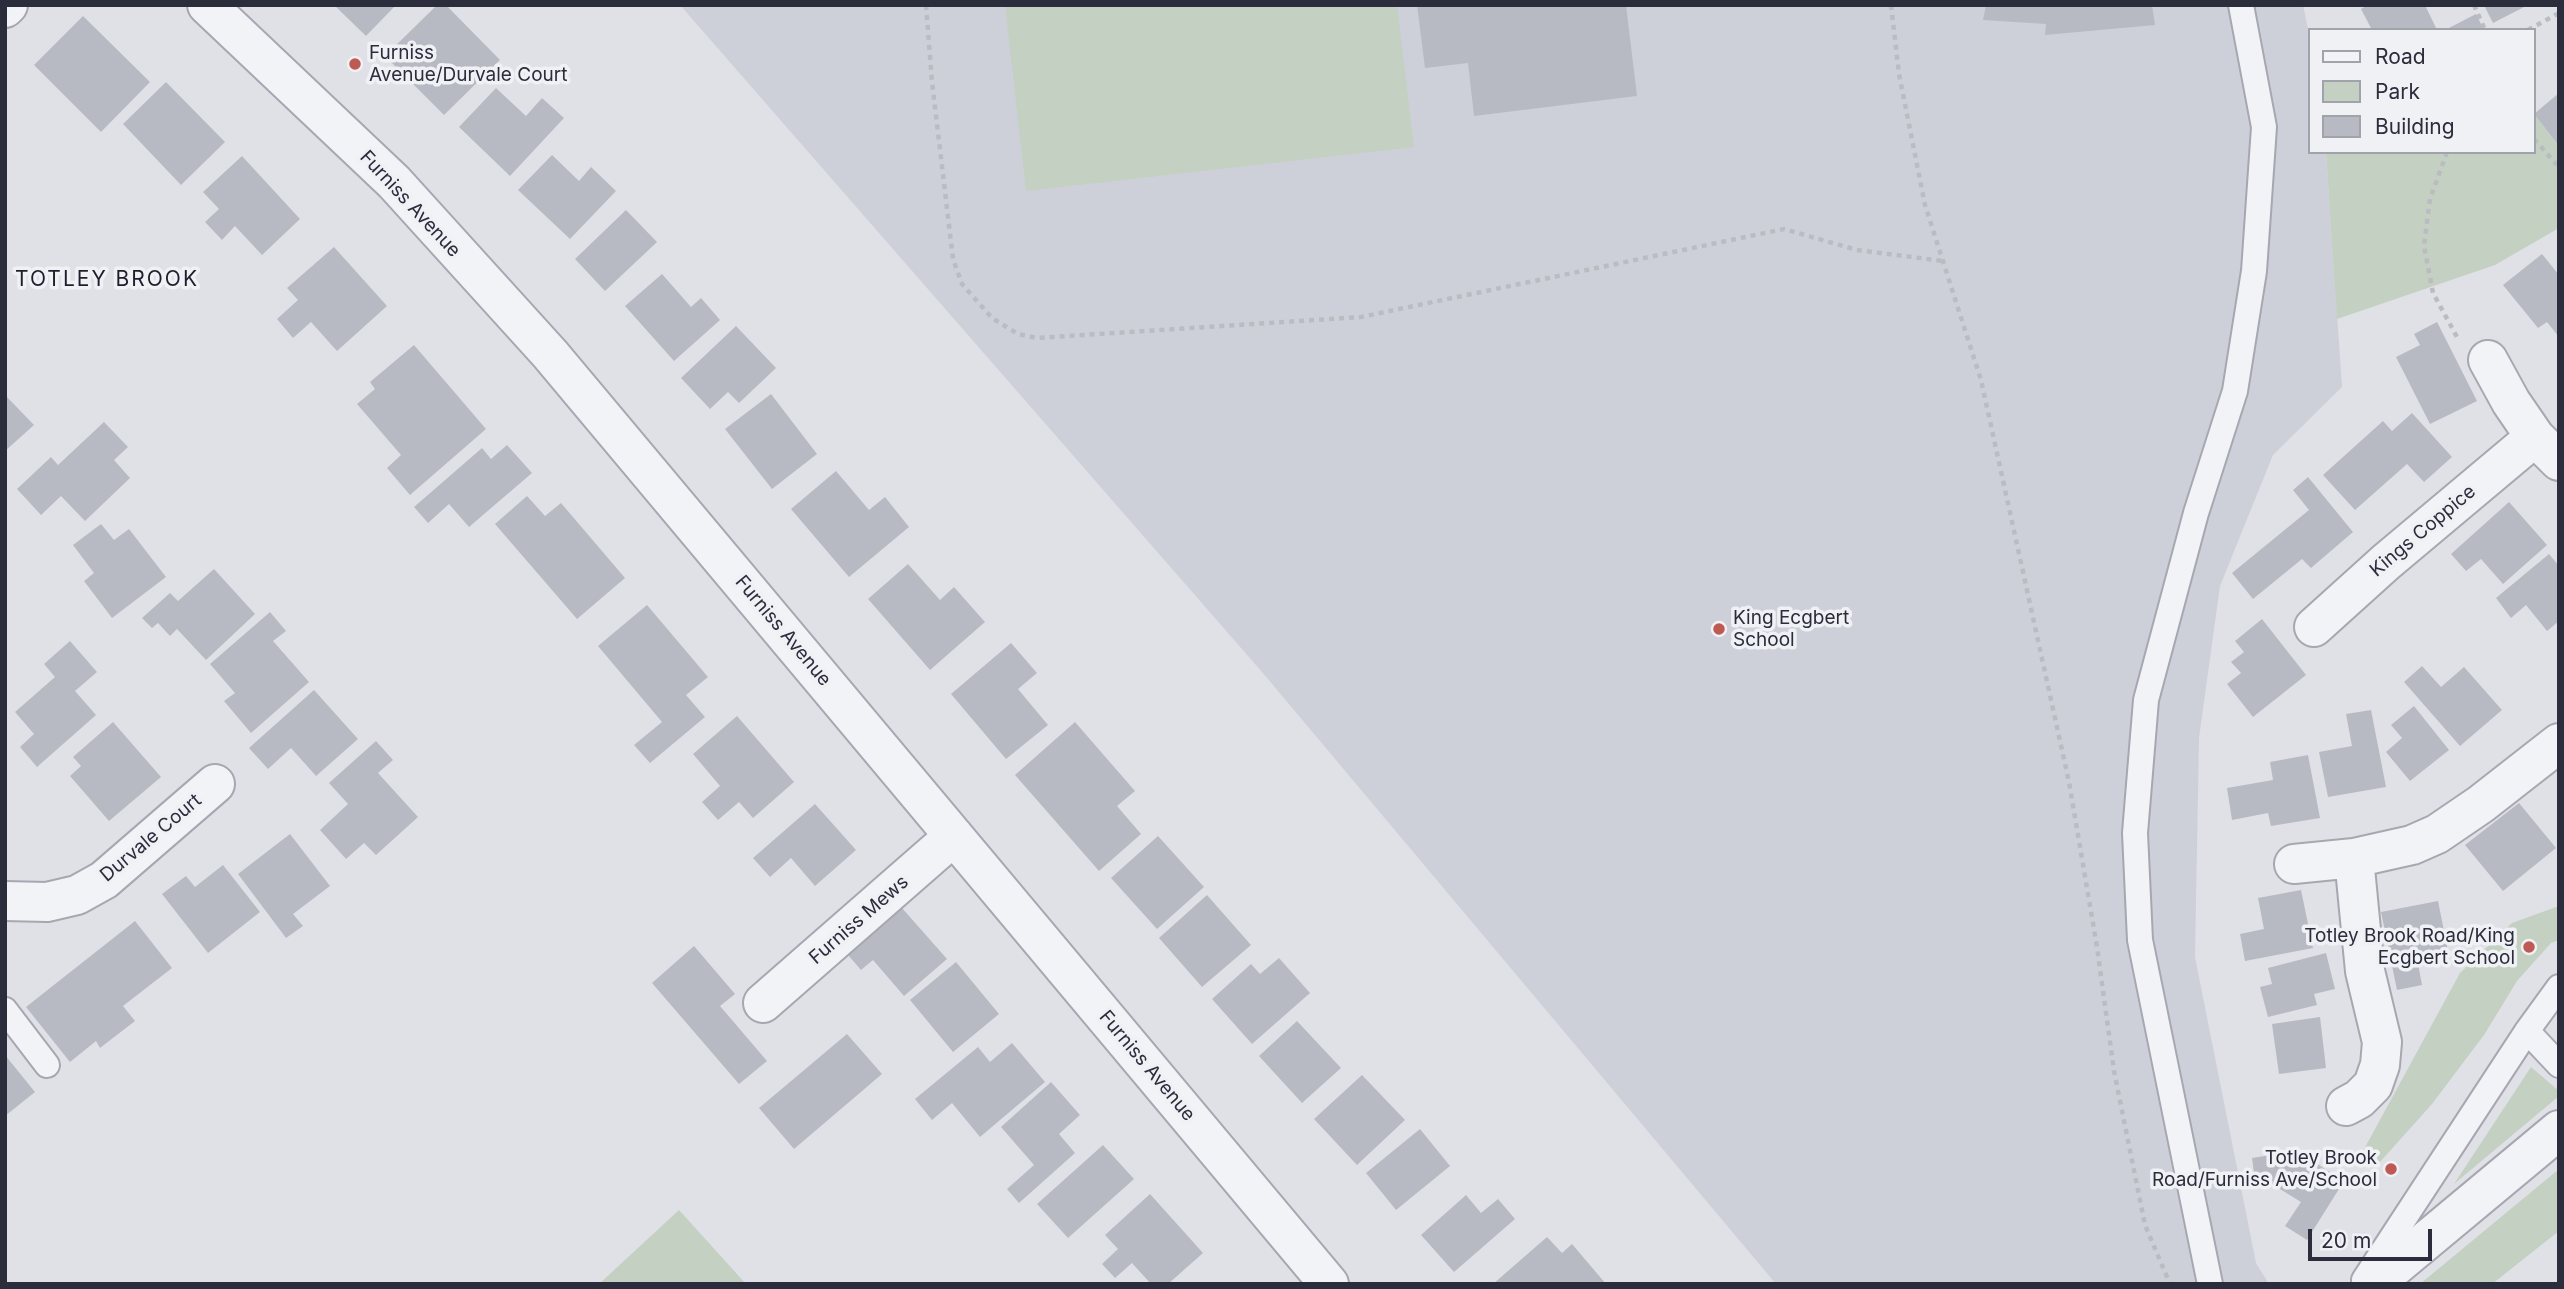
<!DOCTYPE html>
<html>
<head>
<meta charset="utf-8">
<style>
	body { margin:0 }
	#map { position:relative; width:2564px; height:1289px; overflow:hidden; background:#e0e1e7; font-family:Inter,sans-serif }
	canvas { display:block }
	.frame { position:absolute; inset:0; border:7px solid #2b2d3d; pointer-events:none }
	.legend { position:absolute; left:2308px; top:28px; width:228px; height:126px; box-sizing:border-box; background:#eff1f5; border:2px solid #a1a3ab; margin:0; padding:9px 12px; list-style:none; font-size:21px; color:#2b2d3d }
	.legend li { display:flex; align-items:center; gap:14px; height:35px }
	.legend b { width:35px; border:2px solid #a1a3ab }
	.scale { position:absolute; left:2308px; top:1229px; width:124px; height:32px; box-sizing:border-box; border:4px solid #2b2d3d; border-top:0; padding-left:9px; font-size:21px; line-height:24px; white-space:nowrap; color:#2b2d3d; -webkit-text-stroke:5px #eff1f5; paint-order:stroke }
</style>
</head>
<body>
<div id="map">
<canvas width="2564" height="1289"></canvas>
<div class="frame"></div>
<ul class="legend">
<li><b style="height:9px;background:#f2f3f6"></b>Road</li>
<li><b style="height:19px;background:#c3d0c2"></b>Park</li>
<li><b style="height:19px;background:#b8bac3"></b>Building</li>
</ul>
<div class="scale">20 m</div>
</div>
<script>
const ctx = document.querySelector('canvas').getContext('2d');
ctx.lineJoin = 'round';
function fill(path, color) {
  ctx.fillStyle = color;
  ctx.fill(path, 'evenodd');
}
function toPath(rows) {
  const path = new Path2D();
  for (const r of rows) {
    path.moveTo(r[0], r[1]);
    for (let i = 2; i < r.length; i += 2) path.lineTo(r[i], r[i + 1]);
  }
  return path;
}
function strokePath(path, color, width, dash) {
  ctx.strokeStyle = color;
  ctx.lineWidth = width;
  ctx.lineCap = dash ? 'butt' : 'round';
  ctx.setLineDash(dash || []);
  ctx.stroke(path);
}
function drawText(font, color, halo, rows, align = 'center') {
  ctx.font = font + ' Inter,sans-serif';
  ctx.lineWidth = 7;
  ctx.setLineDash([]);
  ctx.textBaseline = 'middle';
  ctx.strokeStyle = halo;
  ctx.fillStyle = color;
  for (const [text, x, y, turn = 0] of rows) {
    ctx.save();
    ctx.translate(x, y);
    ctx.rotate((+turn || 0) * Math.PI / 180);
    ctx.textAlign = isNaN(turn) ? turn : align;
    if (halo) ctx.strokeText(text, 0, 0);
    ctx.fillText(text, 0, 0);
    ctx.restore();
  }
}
const built = toPath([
	[680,5,2303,5,2310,38,2310,152,2326,152,2342,387,2273,455,2220,586,2199,738,2195,957,2256,1263,2269,1284,1776,1284,1262,672]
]);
const green = toPath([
	[1005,5,1397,5,1414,147,1026,191],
	[2534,114,2559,146,2559,228,2495,265,2337,319,2326,152,2534,152],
	[2559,906,2559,940,2551,943,2517,981,2484,1035,2432,1104,2380,1162,2363,1151,2460,973,2512,923],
	[2531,1067,2559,1091,2559,1096,2454,1184],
	[2559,1169,2559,1231,2492,1284,2420,1284],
	[679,1210,746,1284,599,1284]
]);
const building = toPath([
	[334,5,396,5,366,36],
	[437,5,446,5,500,60,444,115,385,56],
	[1417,5,1626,5,1637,96,1474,116,1468,63,1425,68],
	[1986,5,2152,5,2155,25,2045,35,2046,24,1983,20],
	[2368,5,2425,5,2437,30,2372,30,2361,9],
	[2484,5,2528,5,2493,23],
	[2476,14,2484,30,2445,30],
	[83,16,150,82,101,132,34,65],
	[166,82,225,142,181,185,123,124],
	[496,88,526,116,542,98,564,118,510,176,459,127],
	[2559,93,2559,146,2534,114],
	[552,155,579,181,591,167,616,191,570,239,518,190],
	[242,156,300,219,262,255,235,226,222,240,205,222,219,209,203,192],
	[626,210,657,242,605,291,575,259],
	[334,247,387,306,337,351,311,322,293,338,277,319,298,300,287,288],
	[2542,254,2559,275,2559,337,2547,322,2538,328,2503,285],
	[662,274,691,307,701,298,720,320,674,361,625,306],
	[2437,322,2477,401,2430,424,2396,357,2420,345,2414,334],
	[736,326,776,368,739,403,728,392,710,409,681,378],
	[414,345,486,429,410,495,387,468,401,455,357,404,375,389,370,382],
	[771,394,817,454,772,489,725,429],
	[5,395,34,425,5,451],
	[2412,413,2452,457,2424,482,2407,464,2355,510,2323,475,2383,421,2392,431],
	[104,422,128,447,114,460,130,478,85,521,61,496,41,515,17,489,51,457,58,465],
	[507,445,532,473,469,527,449,504,428,523,414,507,482,448,491,459],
	[836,471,869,510,885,497,909,527,849,577,791,509],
	[2308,477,2353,532,2311,568,2302,559,2253,599,2232,573,2309,510,2293,490],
	[527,496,545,516,561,503,625,578,577,619,495,524],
	[2509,502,2547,545,2503,584,2481,559,2466,571,2451,554],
	[101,524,114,540,129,529,166,577,112,618,84,581,94,573,73,545],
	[2549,554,2559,566,2559,621,2547,631,2526,605,2511,618,2496,598],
	[908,564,940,600,954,587,985,622,930,670,868,599],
	[214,569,255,614,206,660,177,629,170,636,158,623,152,628,142,618,170,593,178,601],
	[647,605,708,677,686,695,705,717,650,763,634,745,662,722,598,646],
	[270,612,286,631,273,641,309,682,251,733,224,701,235,693,210,664],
	[2262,619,2306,675,2253,717,2227,684,2241,673,2231,662,2244,652,2235,641],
	[70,641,97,672,75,691,96,715,37,767,20,747,34,734,15,712,55,677,44,664],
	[1011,643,1037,673,1018,689,1048,725,1006,759,951,694],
	[2422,666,2441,687,2464,667,2502,710,2460,746,2404,682],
	[314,690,358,739,316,776,291,748,268,769,249,748],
	[2414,706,2449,750,2410,781,2386,752,2402,738,2391,725],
	[2371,710,2386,787,2328,797,2319,752,2352,746,2346,714],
	[737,716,794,782,753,818,739,802,718,820,702,802,720,786,693,754],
	[113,722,161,777,109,821,70,776,81,766,73,757],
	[1075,722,1135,791,1117,806,1141,834,1099,871,1015,775],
	[376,741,393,760,378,773,418,817,376,855,364,843,346,859,320,830,348,804,329,783],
	[2308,755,2320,818,2271,826,2268,813,2232,820,2227,788,2273,780,2270,762],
	[2519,803,2556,848,2503,891,2465,845],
	[815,804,856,850,815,886,791,858,770,877,753,858],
	[290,834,330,886,293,914,303,926,286,938,238,874],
	[1158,836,1204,887,1157,929,1111,878],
	[223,865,260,912,208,953,162,894,186,876,195,887],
	[2301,890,2313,948,2245,961,2240,934,2264,929,2258,898],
	[1207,895,1251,945,1202,987,1159,938],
	[2438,901,2448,951,2417,958,2422,985,2397,990,2381,912],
	[902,908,947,959,904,996,873,960,861,970,848,955],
	[135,921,172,968,123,1006,135,1021,100,1048,96,1041,70,1062,26,1007],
	[694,946,735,994,720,1006,767,1061,739,1084,652,983],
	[2326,953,2335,989,2314,994,2317,1005,2268,1017,2260,987,2272,984,2268,968],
	[1279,958,1310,993,1252,1044,1212,999,1251,964,1260,974],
	[956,962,999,1014,953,1052,910,1000],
	[2320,1017,2326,1068,2279,1074,2272,1024],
	[1297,1021,1341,1068,1302,1103,1259,1056],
	[847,1034,882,1074,794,1149,759,1108],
	[1012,1043,1045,1082,980,1137,952,1103,932,1120,915,1099,978,1047,990,1062],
	[5,1055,35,1092,5,1116],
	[1362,1075,1405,1120,1357,1165,1314,1119],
	[1051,1082,1080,1115,1059,1134,1075,1153,1019,1203,1007,1189,1034,1165,1001,1127],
	[1420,1129,1450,1166,1396,1210,1366,1173],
	[1103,1145,1134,1179,1068,1238,1037,1204],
	[2297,1151,2344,1181,2307,1240,2285,1226,2301,1202,2254,1173,2252,1158],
	[1150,1194,1203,1253,1168,1284,1151,1284,1132,1263,1115,1278,1102,1264,1118,1249,1105,1235],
	[1466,1195,1481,1213,1498,1199,1515,1219,1454,1272,1421,1235],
	[1547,1237,1562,1253,1572,1244,1606,1284,1493,1284]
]);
const path = toPath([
	[926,5,932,82,953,259,962,284,992,318,1018,334,1037,338,1361,317,1784,229,1857,250,1943,261],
	[1891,5,1899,74,1925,205,1981,380,2069,782,2097,947,2114,1071,2145,1225,2170,1284],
	[2474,5,2485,30],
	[2528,30,2559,13],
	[2534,139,2559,167],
	[2447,152,2430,199,2424,246,2433,293,2457,337]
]);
const lane = toPath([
	[5,1010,47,1065],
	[2527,1031,2559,1065],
	[2364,1280,2527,1031,2559,987],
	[2210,1284,2140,940,2135,833,2146,700,2196,513,2235,391,2254,271,2264,127,2241,5]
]);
const street = toPath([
	[207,5,394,182,550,354,1329,1284],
	[5,8,8,5],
	[2488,360,2511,402,2535,437,2559,461],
	[2314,627,2386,562,2535,437],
	[2294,864,2354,858,2412,845,2437,834,2481,804,2559,743],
	[5,901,47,902,77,895,104,880,215,784],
	[763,1003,954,836],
	[2346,1106,2359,1099,2373,1085,2380,1065,2382,1042,2365,971,2354,858],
	[2374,1284,2559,1130]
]);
const markers = [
	[355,64,7,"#be5953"],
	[1719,629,7,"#be5953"],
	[2529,947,7,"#be5953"],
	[2391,1169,7,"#be5953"]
];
const poiNames = [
	["Furniss",369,53],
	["Avenue/Durvale Court",369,75],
	["King Ecgbert",1733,618],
	["School",1733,640],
	["Totley Brook Road/King",2515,936,"right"],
	["Ecgbert School",2515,958,"right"],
	["Totley Brook",2377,1158,"right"],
	["Road/Furniss Ave/School",2377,1180,"right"]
];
const streetNames = [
	["Furniss Avenue",410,204,47],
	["Kings Coppice",2423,531,-40],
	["Furniss Avenue",783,631,50],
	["Durvale Court",151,838,-40],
	["Furniss Mews",859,920,-41],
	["Furniss Avenue",1147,1066,50]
];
const neighbourhoodNames = [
	["TOTLEY BROOK",107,280]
];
fill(built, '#ced0d9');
fill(green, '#c3d0c2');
fill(building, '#b8bac3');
strokePath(lane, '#a6a7b1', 28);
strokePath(street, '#a6a7b1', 42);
strokePath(path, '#babcc2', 4.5, [5, 5]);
strokePath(lane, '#f2f3f6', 24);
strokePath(street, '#f2f3f6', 38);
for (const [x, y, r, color] of markers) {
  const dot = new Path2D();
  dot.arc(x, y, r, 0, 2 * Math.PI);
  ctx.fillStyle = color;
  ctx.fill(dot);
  strokePath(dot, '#eff1f5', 2.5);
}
drawText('19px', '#2b2d3d', '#eff1f5', poiNames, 'left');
drawText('19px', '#2b2d3d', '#eff1f5', streetNames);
ctx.letterSpacing = '2px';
drawText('21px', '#1d1f2e', '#eff1f5', neighbourhoodNames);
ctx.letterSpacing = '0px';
</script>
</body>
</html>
